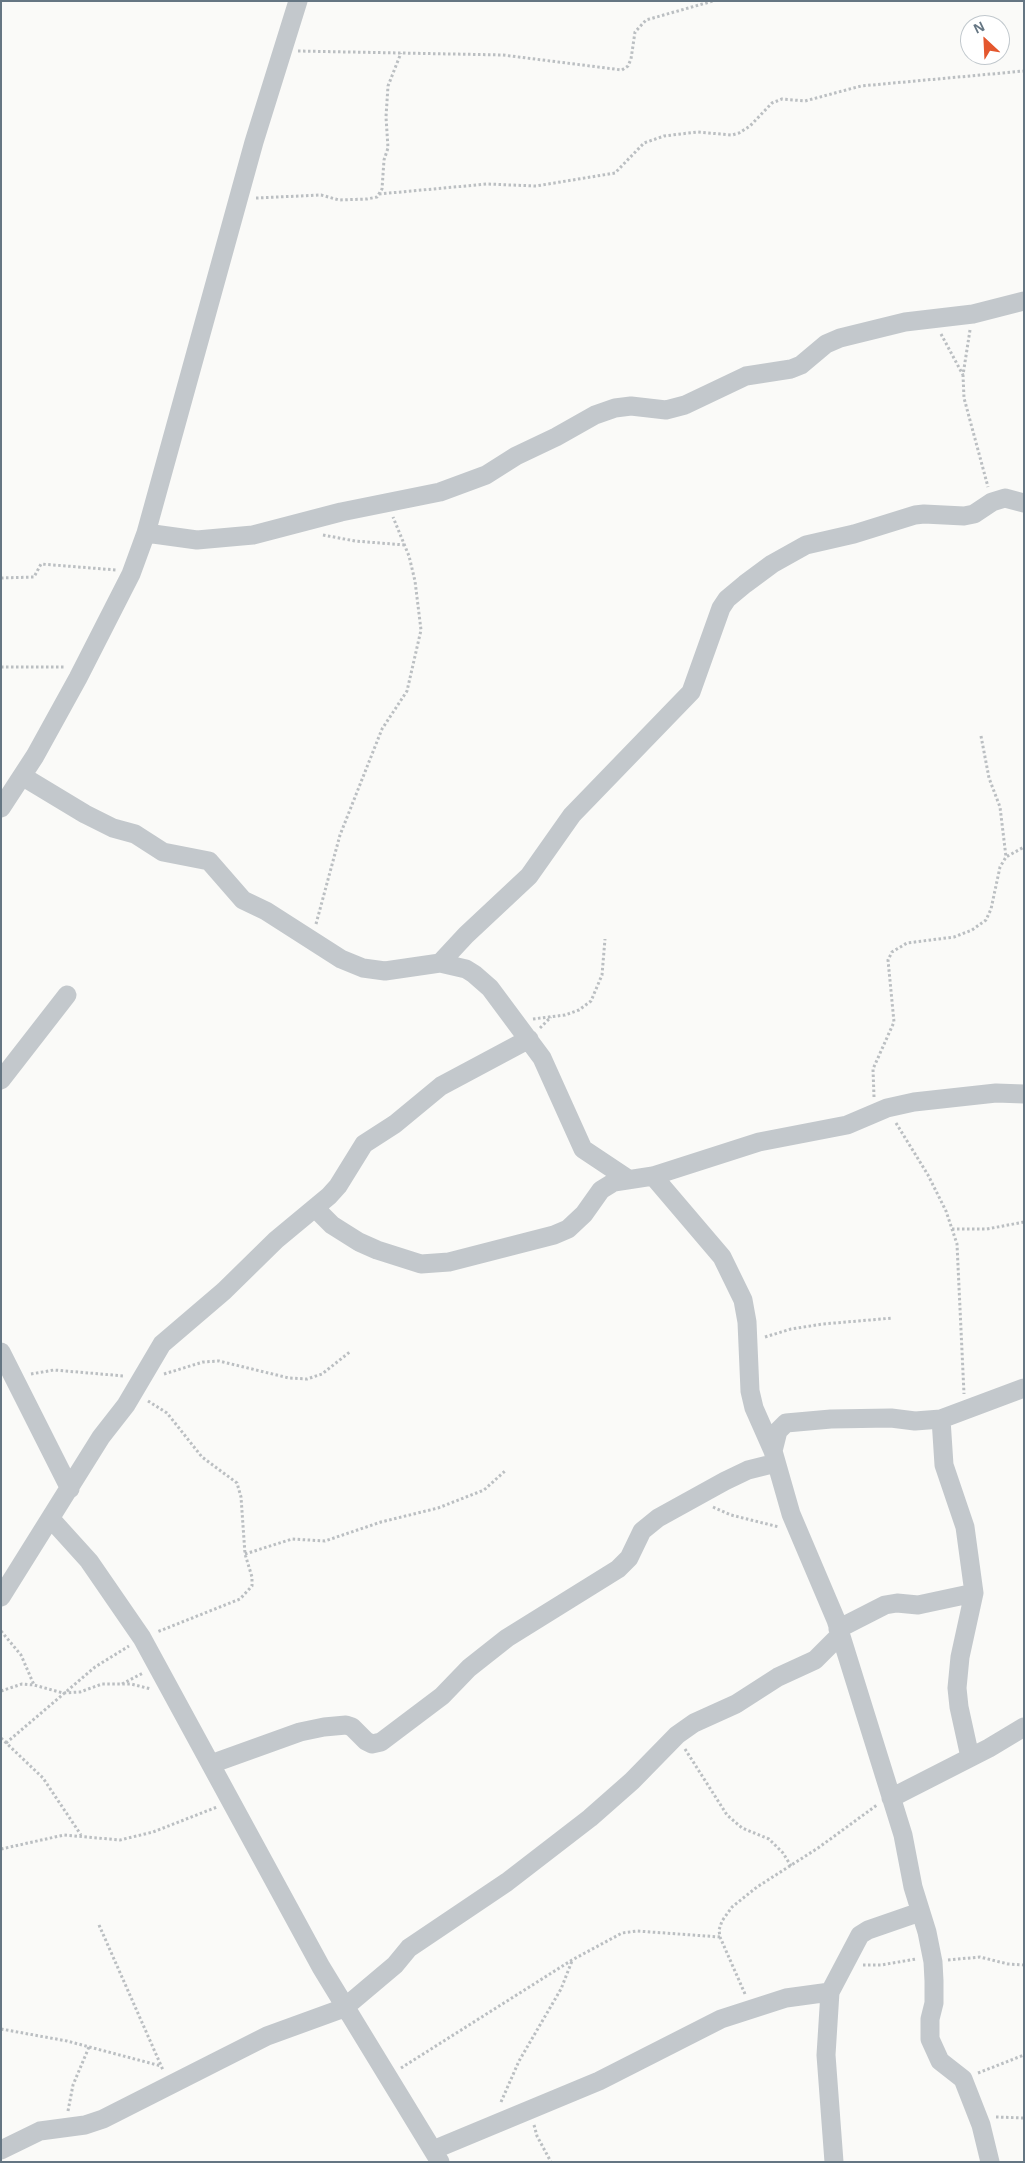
<!DOCTYPE html>
<html>
<head>
<meta charset="utf-8">
<style>
	body { margin:0 }
	#map { position:relative; width:1025px; height:2163px; overflow:hidden; background:#fafaf8; font-family:Helvetica,sans-serif }
	canvas { display:block }
	.frame { position:absolute; inset:0; border:2px solid #657683; pointer-events:none }
	.north { position:absolute; left:960px; top:15px; width:50px; height:50px; box-sizing:border-box; background:#fff; border:1px solid #c1c8cd; border-radius:50%; rotate:335deg; font-size:14px; font-weight:700; line-height:20px; text-align:center; color:#657683 }
	.north::after { content:''; display:block; margin:auto; width:18px; height:22px; background:#e4572e; clip-path:polygon(50% 0,100% 100%,50% 72%,0 100%) }
</style>
</head>
<body>
<div id="map">
<canvas width="1025" height="2163"></canvas>
<div class="frame"></div>
<div class="north">N</div>
</div>
<script>
const ctx = document.querySelector('canvas').getContext('2d');
ctx.lineJoin = 'round';
function toPath(rows) {
  const path = new Path2D();
  for (const r of rows) {
    path.moveTo(r[0], r[1]);
    for (let i = 2; i < r.length; i += 2) path.lineTo(r[i], r[i + 1]);
  }
  return path;
}
function strokePath(path, color, width, dash) {
  ctx.strokeStyle = color;
  ctx.lineWidth = width;
  ctx.lineCap = dash ? 'butt' : 'round';
  ctx.setLineDash(dash || []);
  ctx.stroke(path);
}
const path = toPath([
	[298,51,503,55,622,70,628,66,631,59,635,32,646,20,713,1],
	[379,194,487,184,536,186,615,173,644,143,664,136,697,132,732,135,739,133,750,126,772,103,782,99,805,101,861,86,1024,71],
	[256,198,321,195,339,200,367,199,377,197,382,189,384,160,388,148,386,117,388,86,401,53],
	[970,330,963,375,964,398,988,487],
	[941,334,963,375],
	[323,535,355,541,405,545],
	[1,578,34,577,41,564,116,570],
	[1,667,66,667],
	[981,736,989,778,1000,807,1006,857],
	[316,924,340,835,382,729,407,691,421,630,415,581,409,556,393,517],
	[533,1019,565,1015,579,1010,591,1001,602,975,605,939],
	[540,1028,551,1017],
	[874,1097,873,1069,894,1022,888,960,892,952,907,943,954,937,972,930,986,920,991,909,1000,867,1006,857,1024,847],
	[896,1123,928,1175,946,1211,957,1244,964,1394],
	[952,1229,987,1229,1024,1222],
	[765,1337,791,1329,823,1324,893,1318],
	[31,1374,54,1370,124,1376],
	[164,1374,203,1362,219,1361,289,1378,307,1379,322,1374,351,1351],
	[148,1401,167,1413,202,1457,237,1483,241,1497,245,1554,252,1577,252,1586,240,1599,157,1632],
	[713,1507,731,1515,779,1527],
	[245,1554,292,1539,325,1541,381,1522,438,1508,484,1490,505,1471],
	[1,1631,21,1655,34,1685],
	[122,1684,143,1673],
	[1,1691,22,1684,34,1685,63,1693,80,1692,102,1684,131,1684,151,1689],
	[1,1738,43,1778,81,1835],
	[6,1743,95,1667,129,1646],
	[685,1749,727,1815,742,1828,769,1839,783,1853,791,1866],
	[1,1849,64,1835,120,1840,153,1832,217,1807],
	[99,1925,163,2070],
	[948,1960,980,1957,1008,1964,1024,1965],
	[863,1965,881,1965,916,1959],
	[745,1994,720,1937,719,1930,722,1921,732,1907,757,1887,818,1848,877,1805],
	[1,2029,67,2041,161,2066],
	[401,2068,572,1960,622,1933,637,1931,720,1937],
	[978,2073,1024,2055],
	[501,2102,519,2061,561,1989,572,1961],
	[68,2111,73,2085,89,2047],
	[996,2117,1024,2118],
	[534,2125,537,2136,551,2162]
]);
const street = toPath([
	[146,533,197,540,253,535,341,512,440,492,486,475,516,456,556,437,595,415,615,408,631,406,666,410,685,405,746,376,791,369,801,365,826,344,840,338,905,322,973,314,1024,301],
	[22,776,85,814,113,828,135,834,163,852,209,861,243,900,266,911,341,959,363,968,385,971,440,963,466,969,474,974,490,988,542,1058,583,1149,628,1179],
	[1,808,35,756,78,678,131,574,146,533,254,142,298,1],
	[440,963,466,935,529,876,572,815,691,692,721,608,727,599,745,584,772,564,806,545,854,534,915,515,924,514,964,516,974,514,992,502,1005,498,1024,503],
	[1,1080,67,995],
	[653,1176,722,1257,743,1300,747,1322,750,1391,754,1408,773,1451,791,1514,836,1620,903,1835,913,1887,927,1932,933,1962,934,1981,934,2003,930,2019,930,2039,940,2061,963,2079,981,2125,990,2162],
	[315,1208,332,1225,359,1242,377,1250,421,1264,449,1262,554,1235,568,1229,584,1214,601,1190,614,1182,653,1176,759,1142,847,1125,887,1108,914,1102,996,1093,1024,1094],
	[1,1352,70,1489],
	[941,1419,944,1465,965,1527,974,1593,960,1657,957,1688,959,1707,970,1757],
	[773,1451,778,1431,786,1423,831,1419,891,1418,915,1421,941,1419,1024,1388],
	[51,1519,89,1561,142,1638,321,1967,440,2162],
	[1,1597,101,1437,126,1405,162,1344,224,1291,276,1240,329,1196,338,1186,364,1144,395,1124,441,1086,529,1039],
	[838,1629,885,1605,897,1603,918,1605,974,1593],
	[211,1764,300,1732,324,1727,346,1725,352,1727,366,1741,372,1744,381,1742,442,1696,469,1668,507,1638,618,1569,629,1558,642,1531,658,1518,725,1481,748,1470,776,1463],
	[891,1798,989,1748,1024,1727],
	[1,2150,40,2131,85,2125,103,2119,267,2036,344,2008,395,1965,409,1948,507,1882,590,1818,632,1781,677,1735,694,1723,736,1704,778,1677,815,1660,840,1635],
	[433,2150,599,2081,721,2019,786,1998,830,1992],
	[834,2162,826,2055,830,1992,860,1935,868,1930,920,1912]
]);
strokePath(path, '#bbbfc2', 3, [2.5, 2.5]);
strokePath(street, '#c3c8cc', 19);
</script>
</body>
</html>
